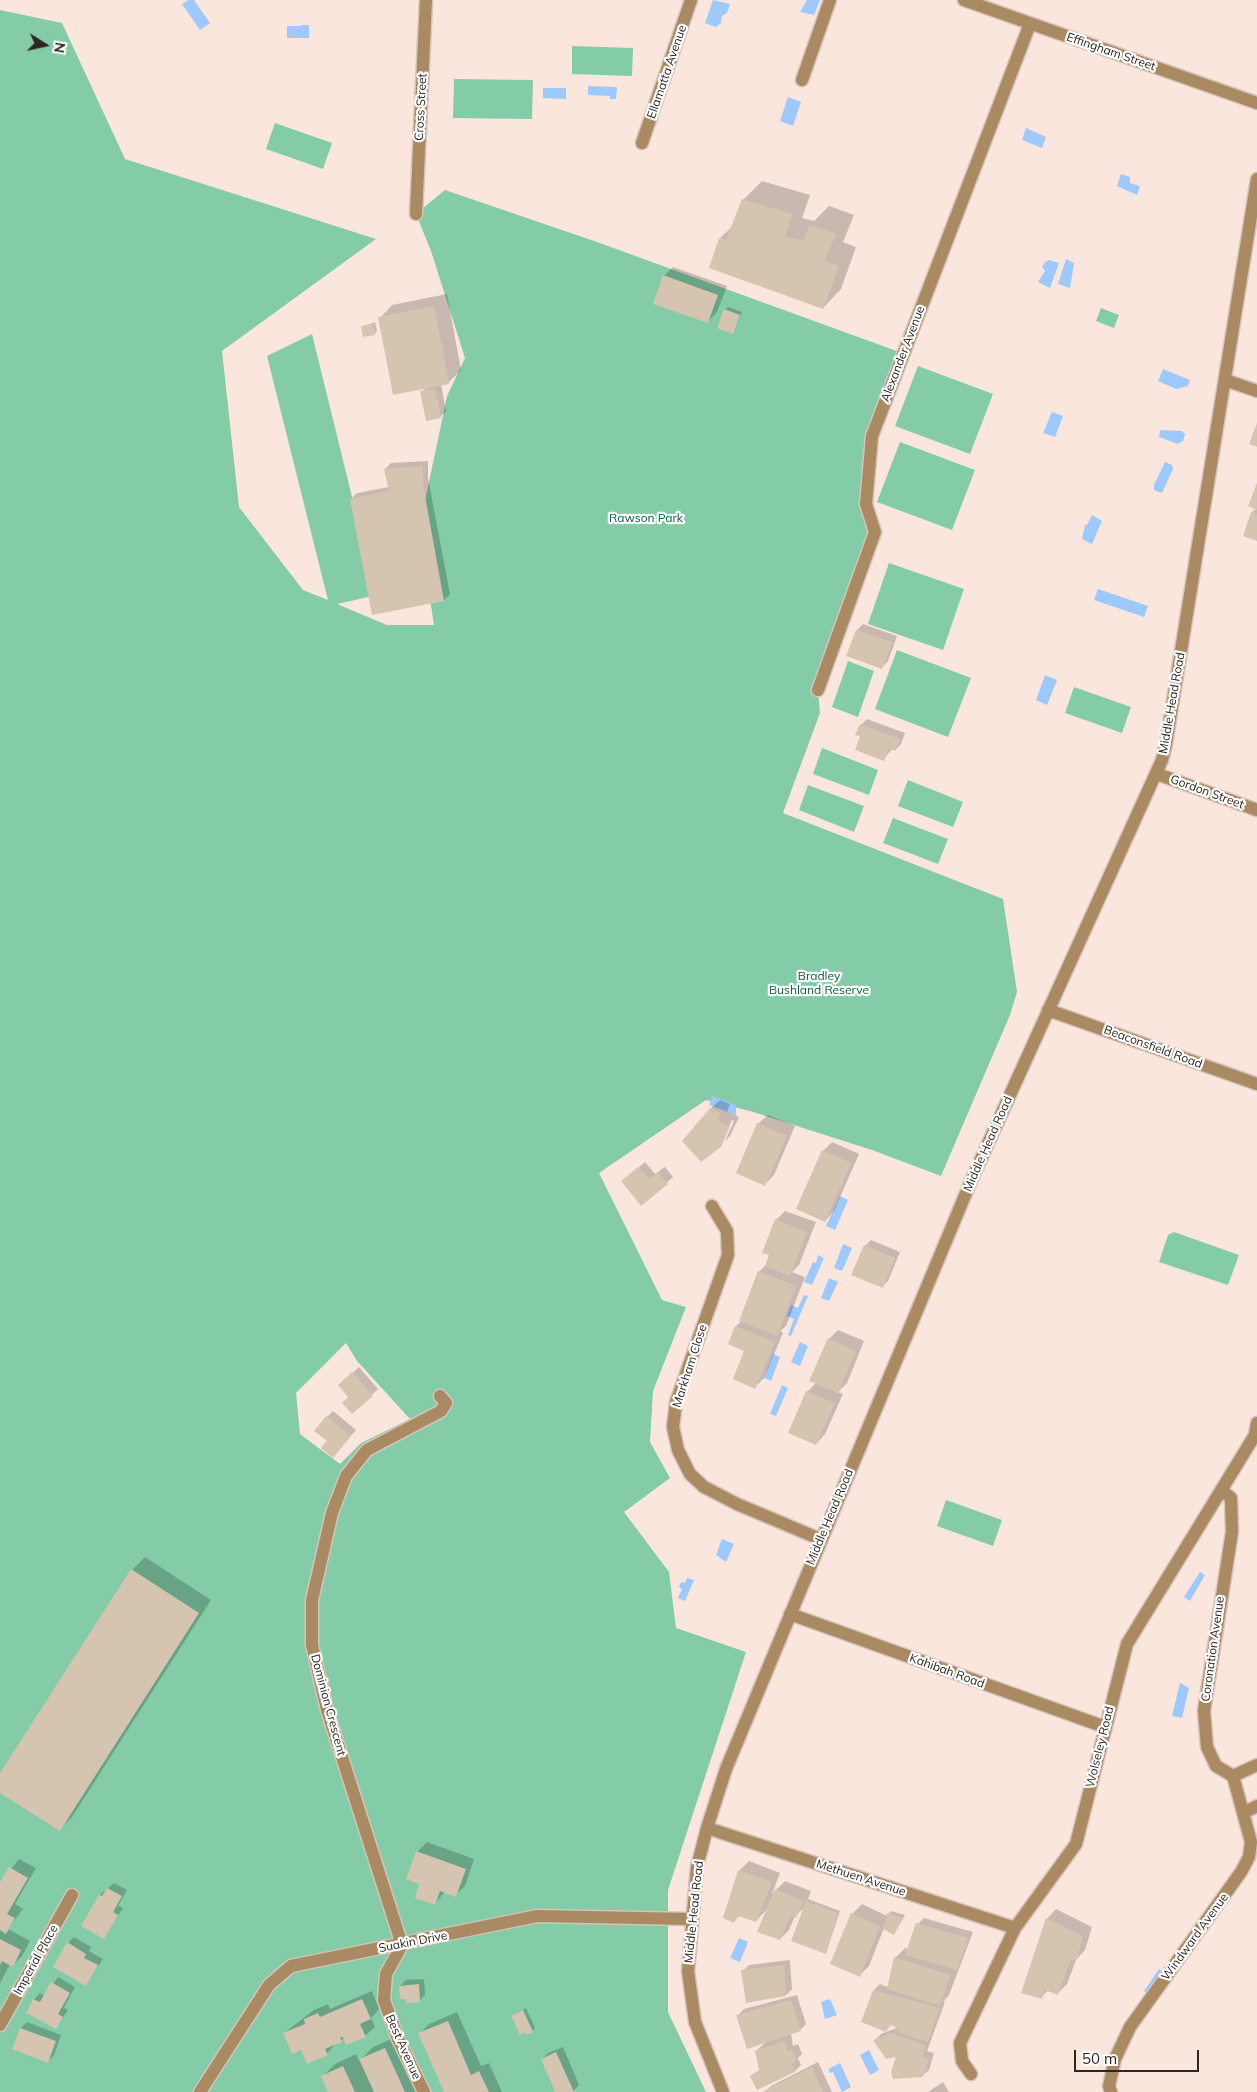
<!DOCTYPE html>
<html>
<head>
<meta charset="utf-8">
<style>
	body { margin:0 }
	#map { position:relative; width:1257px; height:2092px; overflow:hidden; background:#fbe6dd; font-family:Mulish,sans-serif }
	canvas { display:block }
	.north { position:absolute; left:20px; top:20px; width:50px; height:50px; -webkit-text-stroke:4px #fff; paint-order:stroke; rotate:100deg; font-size:14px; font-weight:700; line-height:20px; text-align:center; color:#2e2521 }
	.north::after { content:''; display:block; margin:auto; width:18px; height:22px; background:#2e2521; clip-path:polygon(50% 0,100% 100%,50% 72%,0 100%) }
	.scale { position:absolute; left:1074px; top:2050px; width:125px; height:22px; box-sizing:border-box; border:2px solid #2e2521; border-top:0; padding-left:6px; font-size:15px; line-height:18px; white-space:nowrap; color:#2e2521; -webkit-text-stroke:4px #fff; paint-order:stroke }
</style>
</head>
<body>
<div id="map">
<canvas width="1257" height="2092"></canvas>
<div class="north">N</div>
<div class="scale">50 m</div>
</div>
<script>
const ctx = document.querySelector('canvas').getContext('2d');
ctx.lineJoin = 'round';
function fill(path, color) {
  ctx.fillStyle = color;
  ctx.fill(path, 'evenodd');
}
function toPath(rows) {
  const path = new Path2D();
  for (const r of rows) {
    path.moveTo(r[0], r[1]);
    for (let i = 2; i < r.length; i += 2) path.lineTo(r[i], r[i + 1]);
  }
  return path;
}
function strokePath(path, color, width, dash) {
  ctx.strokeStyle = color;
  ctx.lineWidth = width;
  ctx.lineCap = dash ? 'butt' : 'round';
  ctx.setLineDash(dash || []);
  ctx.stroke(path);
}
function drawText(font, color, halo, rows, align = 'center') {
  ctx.font = font + ' Mulish,sans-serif';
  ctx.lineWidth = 4.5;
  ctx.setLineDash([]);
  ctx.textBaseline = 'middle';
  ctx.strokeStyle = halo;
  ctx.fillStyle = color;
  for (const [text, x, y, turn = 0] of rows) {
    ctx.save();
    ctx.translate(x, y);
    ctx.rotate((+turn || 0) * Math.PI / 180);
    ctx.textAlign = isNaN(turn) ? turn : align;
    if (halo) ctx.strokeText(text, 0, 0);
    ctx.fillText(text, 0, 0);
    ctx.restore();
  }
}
const green = toPath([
	[0,10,62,23,125,159,376,239,222,351,239,507,303,590,328,600,267,356,312,334,355,509,373,596,337,604,387,625,434,625,419,530,447,396,465,358,431,251,416,214,445,190,597,242,902,353,872,436,866,504,875,532,818,690,820,713,783,813,1003,899,1017,992,1010,1015,941,1176,872,1150,750,1111,706,1100,599,1173,662,1300,686,1307,653,1391,650,1442,670,1478,624,1512,669,1572,676,1628,746,1652,668,1890,668,2012,706,2092,0,2092],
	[346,1343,357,1361,410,1419,361,1443,340,1464,300,1434,296,1393],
	[572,46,633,48,632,76,572,74],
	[454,79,533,80,532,119,453,118],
	[275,123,332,143,323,169,266,149],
	[1101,308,1119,315,1114,328,1096,321],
	[918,366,993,394,970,454,895,426],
	[900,442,975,470,952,530,877,502],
	[889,563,964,589,943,650,868,624],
	[897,650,971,678,948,737,875,709],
	[848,661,874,671,858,717,832,707],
	[1074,687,1131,707,1122,733,1065,713],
	[822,748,878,770,869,795,813,774],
	[908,780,963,802,953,827,898,806],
	[808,785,864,806,854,832,799,810],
	[893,818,948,839,938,864,883,843],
	[1174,1232,1239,1255,1228,1285,1159,1262,1168,1235],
	[946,1500,1002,1520,993,1546,937,1526]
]);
const water = toPath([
	[189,0,194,0,210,23,200,30,182,4],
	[713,0,730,4,727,13,722,16,721,23,716,27,705,23],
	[807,0,820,0,814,15,800,12],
	[301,25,309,25,309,38,287,38,287,26,301,26],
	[588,86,617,87,616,99,610,99,610,96,588,95],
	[543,88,566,88,566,99,543,98],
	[788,97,801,102,793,126,780,121],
	[1026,128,1046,137,1042,148,1022,140],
	[1121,174,1130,177,1130,183,1140,186,1137,195,1117,186],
	[1066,259,1074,263,1070,288,1058,284],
	[1049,260,1059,263,1050,288,1038,282,1045,271,1042,267,1045,262],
	[1163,369,1190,380,1188,386,1176,389,1158,381],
	[1052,412,1063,416,1055,437,1043,433],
	[1160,430,1182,431,1185,434,1183,441,1178,444,1159,437],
	[1165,462,1172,465,1173,469,1162,493,1154,490,1154,485],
	[1092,515,1102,521,1092,544,1082,539,1085,525,1087,525],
	[1098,589,1148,606,1144,617,1094,600],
	[1045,675,1057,680,1047,705,1036,700],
	[712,1096,736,1105,736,1115,709,1105],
	[840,1196,848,1200,835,1230,826,1226],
	[843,1244,852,1248,842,1271,834,1268],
	[818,1255,824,1258,812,1285,804,1282,813,1262,816,1263],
	[829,1278,838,1282,829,1301,821,1298],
	[804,1295,808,1296,791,1336,788,1335,794,1319,787,1316,791,1305,798,1308],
	[800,1342,808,1346,800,1366,791,1362],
	[773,1354,780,1357,771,1381,764,1378],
	[782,1385,788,1388,776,1416,770,1414],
	[722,1539,734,1544,726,1562,716,1555],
	[1200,1572,1205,1575,1190,1601,1184,1597],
	[687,1578,694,1580,685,1601,678,1598,682,1589,679,1587,681,1582,685,1583],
	[1180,1683,1189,1688,1182,1718,1172,1716],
	[739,1938,748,1942,740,1962,730,1958],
	[1159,1969,1162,1972,1148,1994,1144,1991],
	[830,1999,837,2015,825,2019,821,2002],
	[869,2050,879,2070,870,2075,860,2055],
	[840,2063,851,2087,842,2092,833,2072,830,2073,828,2069]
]);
const shadow = toPath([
	[762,181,810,195,802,218,814,221,829,206,854,215,843,242,856,247,841,289,823,308,720,238,733,226,743,200],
	[673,267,727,286,717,312,707,322,664,276],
	[447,294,461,370,449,382,441,384,446,411,440,417,422,392,427,387,380,318,392,305],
	[728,307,742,312,733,332,725,310],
	[375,322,377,331,374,334,362,327],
	[428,461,428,478,450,594,444,600,373,613,351,499,357,493,389,487,385,469,391,463],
	[1257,486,1257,540,1245,536,1252,512,1257,508],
	[863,624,897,636,888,661,882,667,857,630],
	[867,719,905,733,901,744,895,750,892,749,884,759,862,736,861,725],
	[720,1100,730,1104,727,1111,739,1117,730,1136,725,1141,734,1121,732,1120,720,1145,710,1109],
	[768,1115,795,1126,774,1175,765,1184,758,1124],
	[832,1142,859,1154,834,1211,825,1221,823,1151],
	[645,1162,655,1174,665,1167,673,1177,642,1204,629,1176],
	[785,1211,816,1222,799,1265,792,1272,805,1277,786,1326,780,1331,783,1333,764,1378,755,1387,746,1351,730,1344,736,1326,742,1321,759,1272,766,1265,770,1254,776,1220],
	[871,1240,900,1252,888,1281,882,1287,865,1246],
	[838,1330,864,1341,847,1383,838,1392,843,1394,825,1434,816,1444,807,1392,816,1383,829,1339],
	[359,1367,378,1389,353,1413,346,1379],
	[333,1411,356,1430,333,1456,328,1441,327,1417],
	[145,1557,211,1600,72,1817,59,1830,0,1791,0,1776,132,1570],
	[427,1842,474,1859,465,1886,455,1895,445,1892,435,1903,421,1884,417,1852],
	[19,1859,36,1868,15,1904,23,1909,8,1929,30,1941,22,1956,12,1966,10,1964,0,1983,0,1883],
	[749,1861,780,1873,772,1894,785,1881,811,1891,808,1899,840,1911,826,1953,804,1908,795,1916,789,1930,780,1939,768,1908,756,1921,740,1915,734,1922,739,1871],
	[114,1883,127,1890,118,1906,123,1908,103,1938,100,1895],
	[862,1904,887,1916,891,1911,905,1915,894,1934,884,1928,869,1966,860,1975,852,1914],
	[1056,1909,1092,1927,1085,1950,1076,1960,1067,1984,1058,1993,1048,1990,1042,1997,1047,1919],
	[924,1918,973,1932,949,1995,943,2002,945,2002,927,2051,934,2053,929,2070,922,2076,875,2040,881,2034,899,2027,891,2025,886,2030,874,1990,880,1984,888,1987,896,1957,905,1948,908,1949,918,1924],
	[74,1937,91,1947,89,1951,103,1959,85,1985,68,1943],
	[790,1960,792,1989,786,1995,743,1971,749,1965],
	[58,1977,75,1987,64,2008,68,2010,56,2028,28,2012,34,1999,40,1993,45,1996],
	[424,1979,425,1995,419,2001,400,1986,406,1980],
	[372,1991,379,2009,371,2018,375,2027,365,2036,344,2038,336,2043,327,2054,301,2049,284,2033,314,2010,328,2004,330,2009],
	[797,1995,806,2024,800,2030,791,2033,793,2046,798,2044,802,2054,798,2058,801,2065,795,2071,757,2089,752,2076,760,2069,756,2051,766,2042,738,2015,744,2009],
	[526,2008,535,2028,532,2031,513,2016],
	[457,2012,481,2066,489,2063,502,2092,445,2092,420,2033,429,2024],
	[27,2022,61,2035,54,2055,48,2061,13,2049,21,2028],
	[398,2036,423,2092,329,2092,322,2077,335,2064,356,2054,359,2061,373,2047],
	[563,2047,579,2085,572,2092,556,2092,542,2059,548,2053],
	[818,2062,832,2092,765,2092,771,2086],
	[943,2082,949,2092,928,2092]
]);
const building = toPath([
	[742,199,792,214,785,237,804,241,809,225,836,234,825,261,839,266,823,309,709,268,719,238,726,240],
	[663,275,718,295,708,323,653,304],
	[434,306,449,384,393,395,378,317],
	[724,309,740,315,733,334,717,328],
	[373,324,375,335,363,337,361,326],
	[435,389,441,418,426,421,420,391],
	[1257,423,1257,447,1249,444],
	[423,466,423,485,444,601,372,615,350,499,389,491,384,469],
	[1257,483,1257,510,1248,506],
	[1251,512,1257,514,1257,541,1243,536],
	[856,630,892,642,882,669,846,656],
	[860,724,900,739,895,751,889,749,884,761,855,750,860,736,855,735],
	[710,1108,721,1113,718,1121,730,1126,721,1147,701,1162,682,1141],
	[757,1123,787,1136,765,1186,736,1173],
	[822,1150,851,1163,825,1222,796,1209],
	[638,1167,649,1179,658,1172,668,1184,641,1206,621,1181],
	[775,1219,807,1232,790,1276,765,1266,769,1255,762,1253],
	[864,1245,895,1258,883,1288,851,1275],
	[758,1271,796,1286,777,1336,739,1321],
	[735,1326,775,1342,755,1389,733,1379,744,1351,728,1344],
	[828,1338,856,1351,838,1393,809,1381],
	[352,1372,373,1396,352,1414,342,1403,348,1397,338,1385],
	[806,1391,835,1403,816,1445,788,1433],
	[326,1416,351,1436,333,1458,321,1448,327,1441,314,1431],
	[131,1569,199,1613,60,1831,0,1793,0,1773],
	[416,1851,466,1869,456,1897,440,1891,435,1905,415,1898,419,1884,406,1879],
	[9,1867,28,1878,7,1914,15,1918,6,1934,0,1930,0,1882],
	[738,1870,772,1882,756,1922,738,1916,734,1923,723,1918],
	[107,1888,122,1896,113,1912,118,1915,104,1939,81,1926,99,1895,102,1896],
	[775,1889,803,1901,796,1918,791,1915,780,1940,757,1932],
	[806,1901,838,1913,826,1954,791,1941],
	[851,1913,880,1926,860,1977,830,1964],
	[887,1913,903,1918,894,1935,883,1929],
	[1046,1918,1083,1936,1076,1961,1071,1959,1058,1995,1045,1990,1042,1999,1021,1993],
	[916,1923,968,1938,957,1970,905,1955],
	[0,1939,21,1950,13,1967,2,1961,0,1965],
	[67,1942,86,1954,84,1958,98,1965,86,1986,53,1967],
	[894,1957,950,1975,940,2006,887,1989],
	[784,1965,786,1996,746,2003,741,1970],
	[51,1982,70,1993,58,2014,63,2017,56,2029,26,2013,33,1999,40,2002],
	[419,1984,420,2002,406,2003,406,1999,400,1999,399,1986],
	[873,1990,940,2008,928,2042,899,2033,900,2029,890,2025,886,2032,861,2022],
	[362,1999,371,2019,360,2024,366,2037,346,2045,343,2037,340,2038,342,2042,325,2049,328,2055,307,2064,301,2050,292,2054,283,2033,305,2024,304,2019,318,2013,320,2017],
	[791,2000,801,2031,747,2049,736,2015],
	[523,2010,533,2032,526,2035,525,2032,520,2035,511,2016],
	[448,2021,471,2075,479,2071,489,2092,444,2092,418,2033],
	[20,2028,56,2041,48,2063,12,2049],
	[891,2033,926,2045,922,2057,929,2059,923,2077,893,2079,891,2072,896,2057,886,2059,873,2040],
	[785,2041,787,2051,792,2049,796,2061,792,2064,795,2072,757,2090,750,2076,759,2070,755,2051],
	[385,2048,405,2092,374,2092,359,2059],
	[556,2052,574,2092,555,2092,541,2059],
	[343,2066,355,2092,328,2092,321,2076],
	[812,2067,823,2092,762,2092]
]);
const minor = toPath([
	[964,0,1257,103],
	[802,80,830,0],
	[642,143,691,0],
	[416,214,426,0],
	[1225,380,1257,391],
	[818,690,875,532,866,504,872,436,1030,24],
	[1157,774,1257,810],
	[1048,1010,1257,1084],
	[712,1206,727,1231,728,1255,676,1402,673,1427,678,1450,690,1474,704,1487,737,1504,820,1539],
	[1221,1490,1231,1498,1232,1532,1204,1711,1207,1747,1216,1766,1233,1776,1257,1765],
	[790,1614,1105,1727],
	[1243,1813,1257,1806],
	[707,1828,1015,1928],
	[0,2025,72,1895],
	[971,2074,962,2061,960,2043,1015,1928,1076,1844,1127,1644,1255,1435,1257,1423],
	[200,2092,269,1985,291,1966,537,1916,690,1919],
	[424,2092,398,2039,384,2000,386,1974,402,1945,327,1710,312,1645,312,1600,332,1513,346,1476,367,1450,441,1411,446,1403,440,1396],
	[723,2092,695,2022,688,1971,697,1867,707,1828,726,1769,971,1181,1162,760,1166,744,1257,179],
	[1111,2092,1109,2086,1115,2059,1130,2027,1241,1872,1249,1857,1251,1842,1233,1776]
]);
const streetNames = [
	["Effingham Street",1111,52,19],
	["Ellamatta Avenue",667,72,-71],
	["Cross Street",421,107,-87],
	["Alexander Avenue",903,354,-69],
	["Middle Head Road",1172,703,-80],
	["Gordon Street",1207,792,20],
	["Beaconsfield Road",1153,1047,20],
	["Middle Head Road",988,1144,-66],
	["Markham Close",690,1366,-72],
	["Middle Head Road",830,1517,-67],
	["Coronation Avenue",1213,1649,-82],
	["Kahibah Road",947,1671,20],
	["Dominion Crescent",328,1705,75],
	["Wolseley Road",1100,1747,-76],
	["Methuen Avenue",861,1878,18],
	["Middle Head Road",694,1912,-84],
	["Windward Avenue",1195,1937,-54],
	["Suakin Drive",413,1942,-11],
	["Imperial Place",36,1960,-61],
	["Best Avenue",403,2047,66]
];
const parkNames = [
	["Rawson Park",646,518],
	["Bradley",819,976],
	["Bushland Reserve",819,990]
];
fill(green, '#84cca8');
fill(water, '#9dc9fe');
fill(shadow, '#0003');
fill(building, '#d5c4b0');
strokePath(minor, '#d6c3bb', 15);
strokePath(minor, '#aa8a62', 12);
drawText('12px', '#2e2521', '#fff', streetNames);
drawText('12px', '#086342', '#fff', parkNames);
</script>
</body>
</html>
